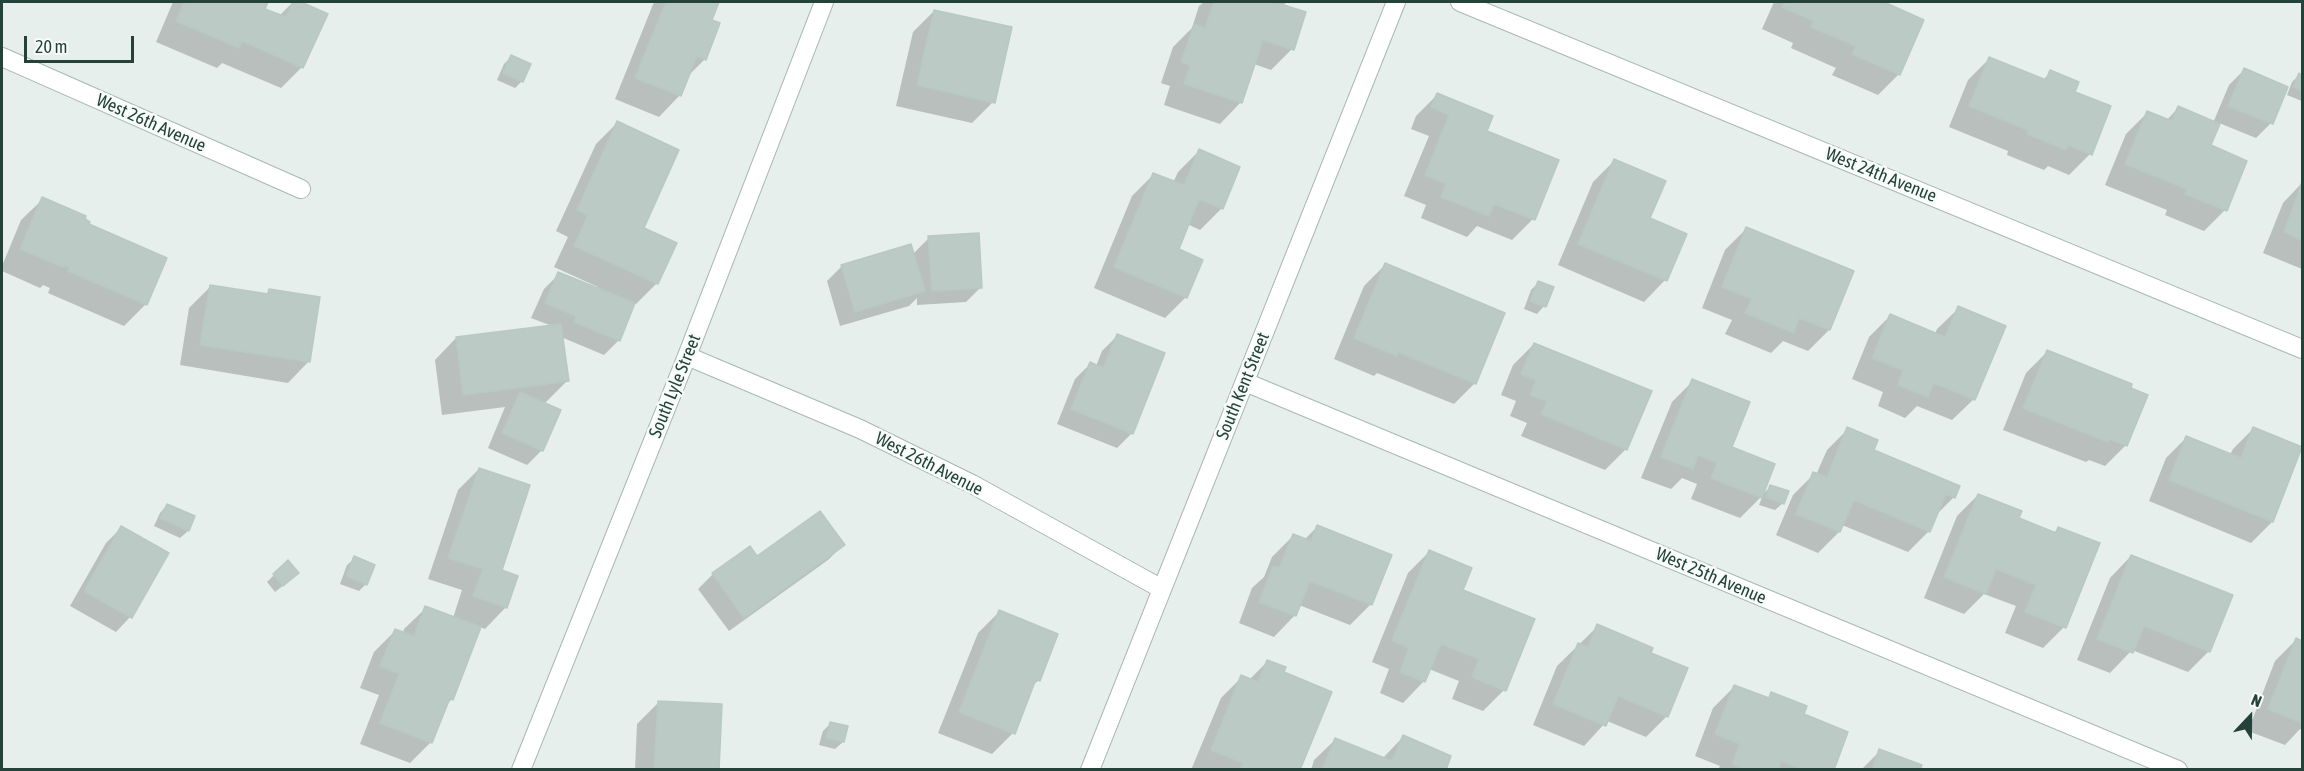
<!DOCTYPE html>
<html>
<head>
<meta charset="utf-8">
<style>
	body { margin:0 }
	#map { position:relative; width:2304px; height:771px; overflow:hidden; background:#e6efeb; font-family:"Asap Condensed",sans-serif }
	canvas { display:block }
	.frame { position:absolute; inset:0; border:3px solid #24423a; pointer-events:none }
	.north { position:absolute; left:2220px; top:687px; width:60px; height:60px; -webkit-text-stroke:4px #f7fbf9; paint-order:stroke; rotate:22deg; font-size:16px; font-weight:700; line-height:24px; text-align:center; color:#24423a }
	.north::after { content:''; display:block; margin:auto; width:21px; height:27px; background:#24423a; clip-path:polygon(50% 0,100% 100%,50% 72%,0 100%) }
	.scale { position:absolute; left:24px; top:36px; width:110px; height:27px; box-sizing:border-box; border:3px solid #24423a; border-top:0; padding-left:8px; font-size:18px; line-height:21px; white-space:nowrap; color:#24423a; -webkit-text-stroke:4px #f7fbf9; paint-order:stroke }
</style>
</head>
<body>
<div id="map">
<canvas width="2304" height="771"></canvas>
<div class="frame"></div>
<div class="north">N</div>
<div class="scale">20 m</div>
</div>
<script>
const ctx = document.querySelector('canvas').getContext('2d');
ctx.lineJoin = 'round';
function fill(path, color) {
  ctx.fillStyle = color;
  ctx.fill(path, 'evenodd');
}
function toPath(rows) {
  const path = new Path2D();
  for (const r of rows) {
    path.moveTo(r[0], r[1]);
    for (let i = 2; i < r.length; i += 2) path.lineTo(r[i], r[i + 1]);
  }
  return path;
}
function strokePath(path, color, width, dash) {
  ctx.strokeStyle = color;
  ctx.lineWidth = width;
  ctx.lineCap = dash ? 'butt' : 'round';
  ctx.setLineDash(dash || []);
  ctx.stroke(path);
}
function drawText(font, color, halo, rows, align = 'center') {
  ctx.font = font + ' "Asap Condensed",sans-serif';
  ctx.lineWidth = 5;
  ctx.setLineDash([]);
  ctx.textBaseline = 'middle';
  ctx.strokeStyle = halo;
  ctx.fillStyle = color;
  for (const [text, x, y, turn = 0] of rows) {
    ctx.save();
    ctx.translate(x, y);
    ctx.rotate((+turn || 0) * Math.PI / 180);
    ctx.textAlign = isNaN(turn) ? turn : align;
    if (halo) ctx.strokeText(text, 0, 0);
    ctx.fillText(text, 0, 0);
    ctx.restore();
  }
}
const shadow = toPath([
	[173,2,266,2,263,10,279,16,293,2,298,2,326,15,302,67,281,88,222,63,217,68,156,42],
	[654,2,718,2,710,20,705,59,688,76,680,95,659,117,615,99],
	[1204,2,1287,2,1282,6,1292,49,1271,70,1254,64,1241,102,1220,124,1164,105,1170,86,1161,83,1173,47,1192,28,1199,6],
	[1774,2,1880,2,1922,20,1899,74,1878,95,1832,75,1836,68,1791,48,1793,43,1762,29],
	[934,11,993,102,972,123,896,106,913,32],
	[511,57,522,81,515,88,497,80,504,64],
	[1989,59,2043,80,2051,72,2073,92,2090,154,2069,175,2048,166,2044,170,2007,155,2008,151,1949,127,1968,80],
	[2244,70,2286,87,2271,123,2256,138,2219,123,2209,146,2225,210,2204,231,2165,215,2167,210,2105,185,2126,134,2147,113,2166,121,2178,108,2213,123,2229,85],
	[2299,75,2302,76,2302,101,2287,95,2292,82],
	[1437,95,1485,132,1533,219,1512,240,1477,226,1467,237,1421,218,1426,205,1404,196,1429,136,1411,129,1416,116],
	[617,123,657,283,636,304,634,303,619,340,604,355,561,337,567,381,546,402,541,403,542,450,527,465,488,448,505,407,442,415,435,360,456,338,552,326,531,318,544,289,559,274,597,290,598,287,554,267,568,237,556,231,596,144],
	[1199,151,1238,168,1221,209,1200,230,1187,224,1177,250,1186,297,1165,318,1094,288,1132,196,1153,175,1173,183,1178,172],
	[1614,161,1648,219,1685,235,1665,280,1644,302,1558,265,1593,182],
	[2302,183,2302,269,2263,253,2283,203],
	[43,199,87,225,165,259,146,304,124,326,48,293,50,288,43,285,40,288,2,271,2,266,21,220],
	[1746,229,1829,330,1808,351,1783,341,1771,353,1725,334,1732,320,1702,308,1725,250],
	[929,238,981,287,966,302,917,305,917,298,909,306,840,326,827,281,842,266,913,254],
	[1385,265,1475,383,1454,404,1377,373,1374,376,1334,359,1364,286],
	[1539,282,1544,306,1537,314,1524,309,1531,290],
	[210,287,264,295,269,291,309,361,288,383,180,365,189,308],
	[1959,308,1974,399,1952,420,1917,406,1905,418,1878,406,1883,392,1852,379,1869,337,1890,316,1935,334,1937,329],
	[1117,336,1132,433,1117,448,1057,424,1075,379,1090,364,1096,366,1102,351],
	[1534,344,1626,449,1605,470,1521,436,1527,423,1510,416,1516,401,1501,395,1513,365],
	[2047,352,2126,445,2105,466,2089,460,2086,462,2003,430,2026,373],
	[1693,381,1730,448,1762,495,1771,486,1783,503,1775,510,1759,505,1763,495,1740,518,1691,499,1697,484,1682,478,1671,489,1641,478,1672,402],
	[2254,428,2302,448,2272,522,2251,543,2149,501,2166,458,2187,437,2230,455,2233,449],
	[1848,429,1872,451,1954,497,1936,515,1929,531,1908,552,1842,525,1839,532,1818,553,1776,535,1793,495,1814,474,1816,475,1827,450],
	[479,469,506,607,485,629,480,627,452,699,445,706,431,742,410,763,360,744,379,695,360,688,374,652,395,631,403,634,404,629,426,608,453,618,462,590,428,579,458,490],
	[1978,495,2017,519,2053,534,2058,528,2064,627,2043,648,2005,633,2016,606,1984,594,1964,614,1924,598,1957,516],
	[167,505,193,517,188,531,180,538,154,526,160,513],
	[1317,527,1371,604,1350,625,1299,605,1295,615,1274,637,1239,623,1252,588,1264,577,1272,557,1293,536,1304,540],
	[121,528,130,617,116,632,70,606,106,543],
	[843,545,828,560,729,631,698,589,713,574],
	[1429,552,1504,690,1483,711,1452,699,1459,681,1429,669,1424,681,1403,703,1380,693,1389,669,1372,662,1408,573],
	[2131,556,2209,651,2188,672,2132,650,2110,673,2077,660,2110,578],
	[355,558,366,584,359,591,340,584,347,565],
	[274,575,290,580,275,592,267,582],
	[999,612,1039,680,1032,686,1013,733,992,754,938,733,978,633],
	[1598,626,1649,654,1667,716,1646,737,1607,721,1584,746,1533,725,1557,666],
	[2296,640,2302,643,2302,730,2300,729,2285,745,2248,731,2275,661],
	[1268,661,1282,673,1299,770,1191,770,1221,698,1242,677,1249,680],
	[1734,687,1766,699,1772,694,1802,715,1832,770,1718,770,1720,766,1695,756,1713,708],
	[658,703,717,770,635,770,637,724],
	[830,724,843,742,835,749,819,745,823,731],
	[1403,737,1444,770,1311,770,1314,760,1336,739,1382,759],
	[1880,751,1918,770,1861,770]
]);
const building = toPath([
	[184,2,268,2,265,9,286,17,293,2,301,2,328,14,303,68,242,41,239,48,176,21,184,2],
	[666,2,719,2,712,20,720,23,706,60,697,56,681,96,635,78,666,2],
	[1214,2,1274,2,1306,12,1294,50,1263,40,1242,103,1184,84,1190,65,1181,62,1194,24,1205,28,1214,2],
	[1785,2,1884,2,1924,20,1900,75,1852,54,1856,46,1811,27,1814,21,1782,7,1785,2],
	[934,10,1012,27,995,103,917,85,934,10],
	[511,55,531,64,523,82,503,73,511,55],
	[1989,57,2046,80,2050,70,2079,82,2075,92,2111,106,2092,155,2068,145,2066,150,2027,134,2028,130,1969,106,1989,57],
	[2244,68,2288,87,2273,124,2228,106,2244,68],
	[2299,73,2302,75,2302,91,2293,87,2299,73],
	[1437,93,1493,116,1487,131,1559,160,1535,220,1494,204,1489,216,1441,197,1446,184,1425,175,1449,115,1431,107,1437,93],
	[2178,106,2220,124,2211,145,2247,161,2227,211,2185,194,2187,189,2125,164,2147,111,2172,121,2178,106],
	[617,121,679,150,644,228,677,243,658,284,574,246,588,215,577,210,617,121],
	[1199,149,1240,167,1223,209,1199,199,1179,249,1203,260,1187,298,1114,267,1153,173,1184,185,1199,149],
	[1614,159,1666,181,1650,218,1687,234,1667,281,1578,244,1614,159],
	[2302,182,2302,240,2284,232,2302,182],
	[42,197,86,216,85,219,90,222,89,224,167,258,147,305,68,271,70,267,64,265,63,267,20,249,42,197],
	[1746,227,1854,271,1830,330,1799,318,1794,333,1745,313,1752,299,1722,287,1746,227],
	[979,233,982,288,932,291,928,236,979,233],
	[911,244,925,291,855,312,841,265,911,244],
	[1385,263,1505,313,1476,384,1398,352,1397,356,1354,338,1385,263],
	[558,272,635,303,620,341,574,322,576,316,545,303,558,272],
	[1538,281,1554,287,1546,307,1530,301,1538,281],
	[210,285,268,294,269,289,320,297,310,362,200,345,210,285],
	[1958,306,2006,326,1975,400,1934,383,1928,397,1898,385,1903,370,1872,358,1890,314,1945,337,1958,306],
	[561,324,569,381,463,395,456,337,561,324],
	[1117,334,1165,353,1133,434,1071,409,1090,362,1103,368,1117,334],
	[1534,343,1652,391,1627,450,1541,414,1547,401,1530,395,1536,380,1521,374,1534,343],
	[2047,350,2132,384,2131,388,2148,395,2127,446,2110,439,2108,442,2023,408,2047,350],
	[1692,379,1750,402,1732,447,1775,464,1762,498,1711,478,1717,463,1698,455,1693,469,1661,457,1692,379],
	[520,392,561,410,543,451,502,433,520,392],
	[1847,427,1878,440,1874,450,1960,486,1955,498,1946,494,1930,532,1854,500,1840,532,1796,514,1813,472,1827,477,1847,427],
	[2253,427,2302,447,2273,522,2169,480,2186,436,2241,458,2253,427],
	[479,468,530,485,502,570,518,576,507,608,473,596,483,569,448,558,479,468],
	[1770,485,1789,491,1784,504,1766,497,1770,485],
	[1978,494,2022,511,2019,518,2056,533,2058,527,2100,543,2066,628,2025,612,2036,585,1996,569,1986,594,1944,577,1978,494],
	[167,504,195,516,189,531,160,518,167,504],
	[820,511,845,545,744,618,712,573,750,546,757,556,820,511],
	[1317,525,1392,555,1372,605,1310,581,1296,616,1259,602,1273,566,1279,568,1293,534,1311,541,1317,525],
	[121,526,169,553,132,618,84,591,121,526],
	[1429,550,1472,568,1463,590,1535,619,1506,691,1472,677,1479,659,1441,644,1425,682,1400,672,1409,648,1392,640,1429,550],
	[2131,555,2233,595,2210,652,2144,626,2133,653,2097,639,2131,555],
	[354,556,375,565,367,585,346,576,354,556],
	[288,560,299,573,283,586,273,574,288,560],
	[425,606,481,627,453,700,450,698,432,743,380,723,399,674,380,666,395,629,414,636,425,606],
	[999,610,1058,634,1040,681,1036,679,1015,734,959,712,999,610],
	[1597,624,1653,648,1651,653,1688,668,1668,717,1618,696,1606,726,1553,704,1578,643,1588,647,1597,624],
	[2296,638,2302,641,2302,723,2268,709,2296,638],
	[1267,660,1286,667,1284,672,1332,692,1300,770,1240,770,1243,763,1211,750,1241,675,1258,682,1267,660],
	[1734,685,1769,698,1771,692,1807,706,1804,714,1848,732,1834,770,1804,770,1781,761,1778,770,1746,770,1732,764,1740,744,1715,734,1734,685],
	[658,701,722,704,719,770,654,770,658,701],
	[830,722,848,726,844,742,826,738,830,722],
	[1403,735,1451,756,1446,770,1322,770,1335,738,1392,761,1403,735],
	[1879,749,1922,765,1920,770,1872,770,1879,749]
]);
const minor = toPath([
	[1460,2,2302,349],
	[2,57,301,189],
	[687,356,860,429,972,484,1162,589],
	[1245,382,2178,770],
	[521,770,687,356,824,2],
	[1090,770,1396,2]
]);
const streetNames = [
	["West 26th Avenue",151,123,24],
	["West 24th Avenue",1881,175,22],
	["South Lyle Street",675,386,-68],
	["South Kent Street",1243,386,-68],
	["West 26th Avenue",929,464,27],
	["West 25th Avenue",1711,576,23]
];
fill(shadow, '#0003');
fill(building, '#bbcac4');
strokePath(building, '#b8c9c2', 1.5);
strokePath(minor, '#a8b8b2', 20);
strokePath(minor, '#fff', 18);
drawText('18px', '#24423a', '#f7fbf9', streetNames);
</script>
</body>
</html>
